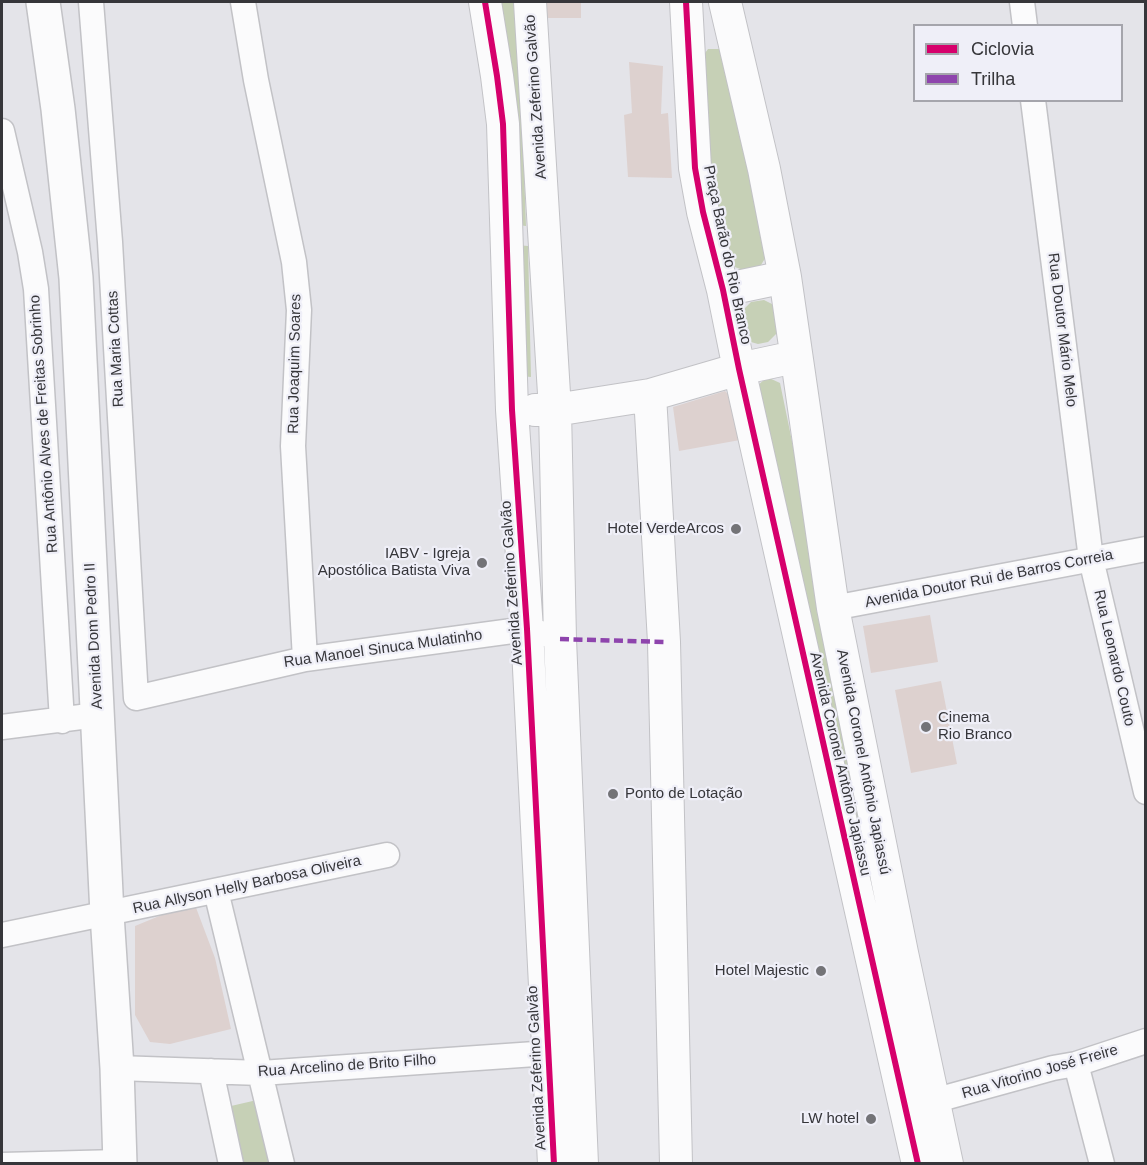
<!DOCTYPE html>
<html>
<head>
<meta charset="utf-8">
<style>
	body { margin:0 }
	#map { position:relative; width:1147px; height:1165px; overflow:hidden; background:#e4e4e9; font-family:Helvetica,sans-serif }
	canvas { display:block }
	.frame { position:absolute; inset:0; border:3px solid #36363a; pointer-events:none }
	.legend { position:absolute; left:913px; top:24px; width:210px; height:78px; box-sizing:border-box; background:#efeff8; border:2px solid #a5a5ac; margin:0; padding:8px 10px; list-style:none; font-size:18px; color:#36363a }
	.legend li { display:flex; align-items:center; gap:12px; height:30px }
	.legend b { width:30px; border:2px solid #a5a5ac }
</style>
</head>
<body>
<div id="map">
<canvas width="1147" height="1165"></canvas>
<div class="frame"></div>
<ul class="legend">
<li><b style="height:8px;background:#d6006c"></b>Ciclovia</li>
<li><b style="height:8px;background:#8e44ad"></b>Trilha</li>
</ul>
</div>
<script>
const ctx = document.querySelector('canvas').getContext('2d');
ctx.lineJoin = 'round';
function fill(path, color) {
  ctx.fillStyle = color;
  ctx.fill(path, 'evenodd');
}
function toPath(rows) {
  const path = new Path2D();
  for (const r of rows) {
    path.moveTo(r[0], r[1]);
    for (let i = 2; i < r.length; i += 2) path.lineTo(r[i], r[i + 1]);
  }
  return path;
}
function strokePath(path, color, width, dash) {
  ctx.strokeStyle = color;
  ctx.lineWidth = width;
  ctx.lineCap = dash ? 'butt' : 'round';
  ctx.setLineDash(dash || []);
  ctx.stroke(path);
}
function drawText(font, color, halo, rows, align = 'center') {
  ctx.font = font + ' Helvetica,sans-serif';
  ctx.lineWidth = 4.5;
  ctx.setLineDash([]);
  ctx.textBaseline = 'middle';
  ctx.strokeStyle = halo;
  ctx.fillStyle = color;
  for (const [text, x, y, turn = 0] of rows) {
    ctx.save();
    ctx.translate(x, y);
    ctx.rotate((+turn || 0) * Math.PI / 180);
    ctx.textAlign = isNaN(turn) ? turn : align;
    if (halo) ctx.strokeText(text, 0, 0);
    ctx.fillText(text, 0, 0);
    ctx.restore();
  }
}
const green = toPath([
	[494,2,518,2,526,226,518,225],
	[708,49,725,49,770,250,761,265,746,271,732,266,722,254,698,63],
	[516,245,528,246,531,377,521,376],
	[764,300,778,307,778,332,768,342,758,344,751,342,738,327,741,312,751,302],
	[767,377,780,383,893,931,873,933,754,389],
	[257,1100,271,1163,243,1163,231,1106]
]);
const building = toPath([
	[539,2,581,2,581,18,539,18],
	[629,62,663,66,661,114,668,113,672,178,628,177,624,115,632,113],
	[725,391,732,398,740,440,679,451,673,407],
	[930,615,938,662,871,673,863,626],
	[941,681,957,764,911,773,895,690],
	[195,905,215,958,231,1029,170,1044,150,1042,135,1015,135,926,169,912]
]);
const service = toPath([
	[2,1159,119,1156]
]);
const minor = toPath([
	[91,2,110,242,136,698,305,659,527,629,544,634],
	[243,2,256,80,294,262,299,310,293,446,305,659],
	[1022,2,1025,26],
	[1033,100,1091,559,1146,792],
	[2,131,30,252,36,289,62,721],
	[833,608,1146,549],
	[2,727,97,715],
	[216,891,282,1164],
	[2,935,387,855],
	[1076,1064,1102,1164],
	[117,1068,261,1073,564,1052],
	[211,1071,231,1164],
	[933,1101,1053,1068,1076,1064,1146,1041]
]);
const tertiary = toPath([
	[485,2,497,76,503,124,512,410,527,629,554,1164],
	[530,2,555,410,560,639,582,1164],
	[686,2,695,168,703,212,723,290,739,369,918,1164],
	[725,2,764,169,785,277,833,608,902,953,947,1164],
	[723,290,785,277],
	[650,395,664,642,676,1164],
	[535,410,555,410,650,395,739,369,795,357]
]);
const secondary = toPath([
	[43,2,58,109,76,278,107,914,117,1068,120,1164]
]);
const quiet = toPath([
	[560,639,664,642]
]);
const cycleway = toPath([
	[485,2,497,76,503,124,512,410,527,629,554,1164],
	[686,2,695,168,703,212,723,290,739,369,918,1164]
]);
const markers = [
	[736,529,6,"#737377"],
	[482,563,6,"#737377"],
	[926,727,6,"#737377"],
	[613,794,6,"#737377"],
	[821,971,6,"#737377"],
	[871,1119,6,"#737377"]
];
const streetNames = [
	["Avenida Zeferino Galvão",536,97,-94],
	["Praça Barão do Rio Branco",727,255,78],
	["Rua Doutor Mário Melo",1062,330,83],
	["Rua Maria Cottas",116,349,-93],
	["Rua Joaquim Soares",295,364,-89],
	["Rua Antônio Alves de Freitas Sobrinho",44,424,-94],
	["Avenida Doutor Rui de Barros Correia",989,579,-11],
	["Avenida Zeferino Galvão",512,583,-94],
	["Avenida Dom Pedro II",94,636,-93],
	["Rua Manoel Sinuca Mulatinho",383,649,-8],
	["Rua Leonardo Couto",1114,658,77],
	["Avenida Coronel Antônio Japiassú",863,762,79],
	["Avenida Coronel Antônio Japiassu",840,764,77],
	["Rua Allyson Helly Barbosa Oliveira",247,885,-12],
	["Rua Arcelino de Brito Filho",347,1066,-4],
	["Avenida Zeferino Galvão",537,1068,-93],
	["Rua Vitorino José Freire",1040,1072,-16]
];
const poiNames = [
	["Hotel VerdeArcos",724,529],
	["IABV - Igreja",470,554],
	["Apostólica Batista Viva",470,571],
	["Cinema",938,718,"left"],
	["Rio Branco",938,735,"left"],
	["Ponto de Lotação",625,794,"left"],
	["Hotel Majestic",809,971],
	["LW hotel",859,1119]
];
fill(green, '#c6d0b6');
fill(building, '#ddd1cf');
strokePath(service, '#c2c2c6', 15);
strokePath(minor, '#c2c2c6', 27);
strokePath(tertiary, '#c2c2c6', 34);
strokePath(secondary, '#c2c2c6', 36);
strokePath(service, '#fbfbfc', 12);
strokePath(minor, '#fbfbfc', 24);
strokePath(tertiary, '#fbfbfc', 32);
strokePath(secondary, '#fbfbfc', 33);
strokePath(quiet, '#8e44ad', 4.5, [9, 4.5]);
strokePath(cycleway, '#d6006c', 6);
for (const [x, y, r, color] of markers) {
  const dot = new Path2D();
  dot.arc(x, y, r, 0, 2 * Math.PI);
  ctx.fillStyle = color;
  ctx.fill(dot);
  strokePath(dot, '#efeff8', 2);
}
drawText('15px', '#36363a', '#efeff8', streetNames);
drawText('15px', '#36363a', '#efeff8', poiNames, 'right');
</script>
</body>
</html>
